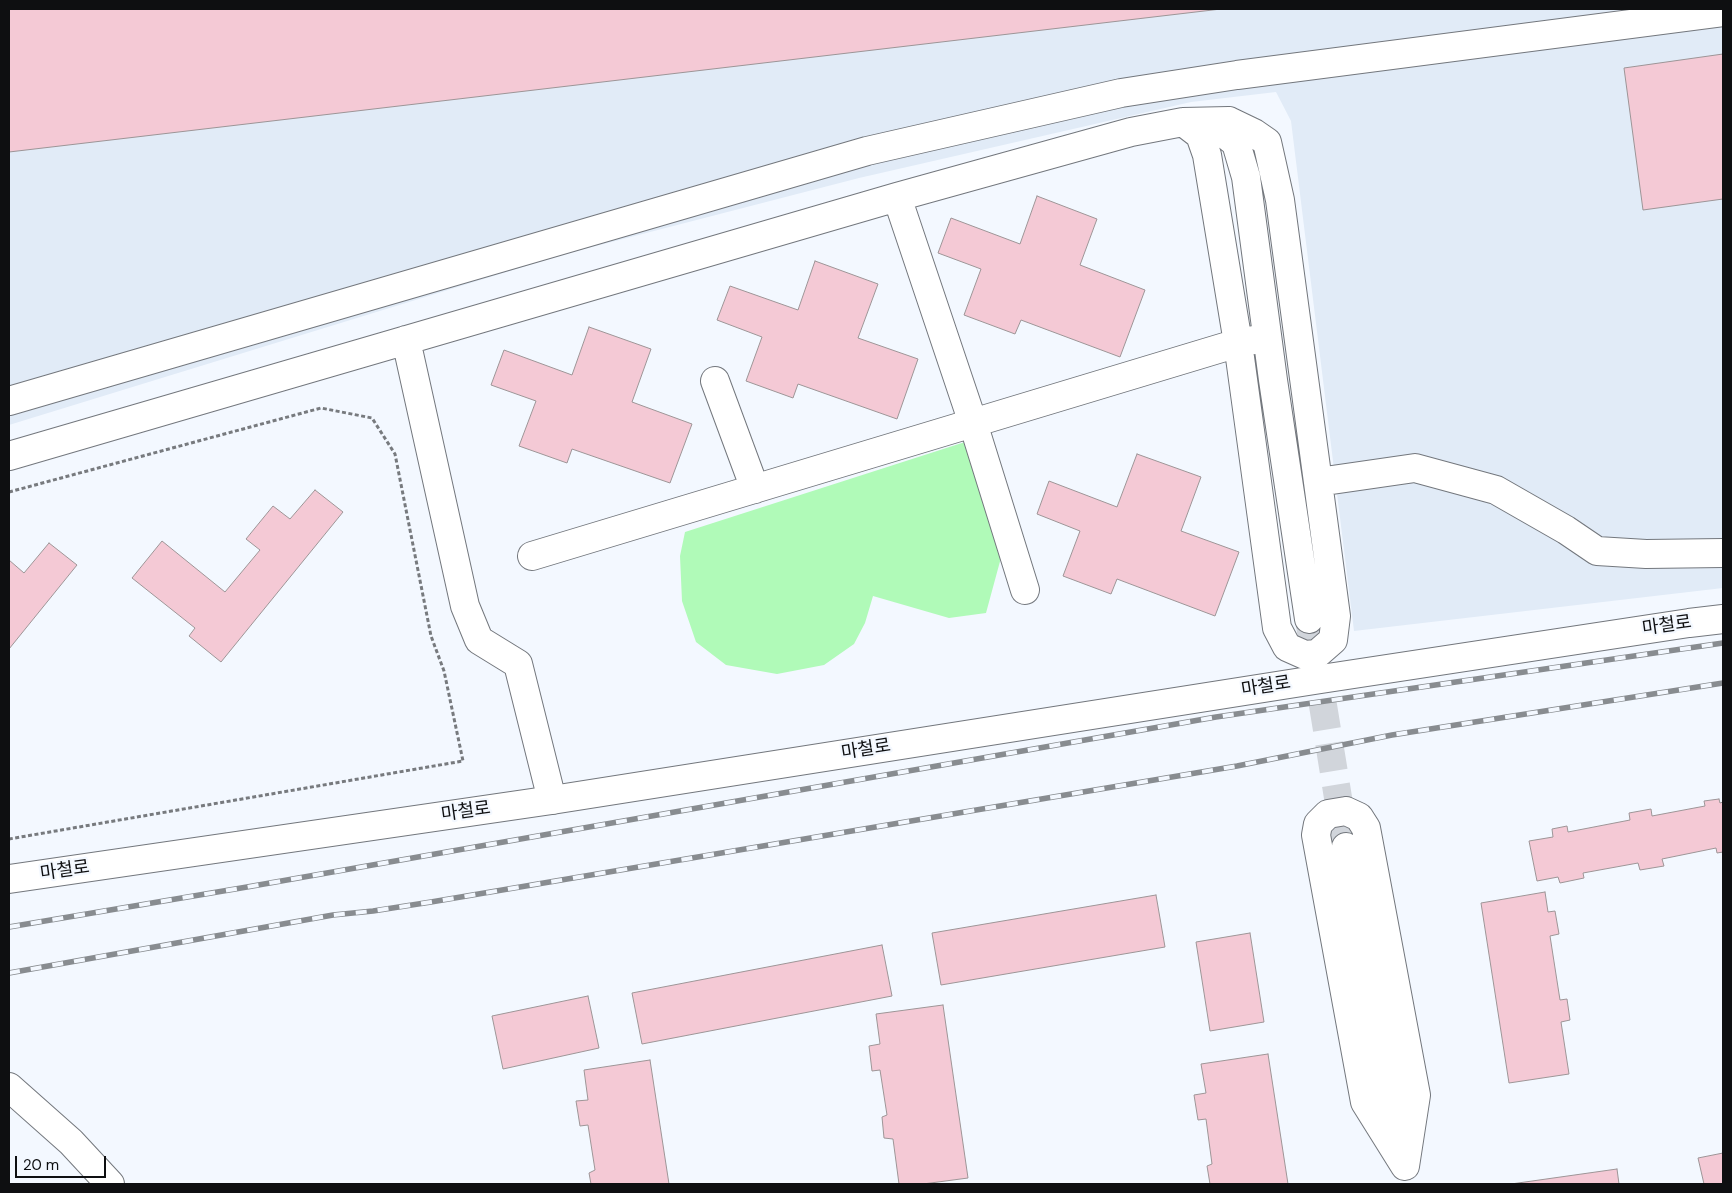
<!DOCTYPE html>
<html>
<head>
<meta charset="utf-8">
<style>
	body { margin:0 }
	#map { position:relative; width:1732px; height:1193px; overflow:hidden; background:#f3f8ff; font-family:"DM Sans",sans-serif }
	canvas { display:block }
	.frame { position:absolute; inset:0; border:10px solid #0e0f11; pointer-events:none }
	.scale { position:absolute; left:15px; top:1156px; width:91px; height:22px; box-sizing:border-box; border:2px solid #0e0f11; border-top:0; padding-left:6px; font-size:15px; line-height:18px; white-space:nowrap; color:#0e0f11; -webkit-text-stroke:4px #f3f8ff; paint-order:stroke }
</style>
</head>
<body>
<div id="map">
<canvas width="1732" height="1193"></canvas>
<div class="frame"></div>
<div class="scale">20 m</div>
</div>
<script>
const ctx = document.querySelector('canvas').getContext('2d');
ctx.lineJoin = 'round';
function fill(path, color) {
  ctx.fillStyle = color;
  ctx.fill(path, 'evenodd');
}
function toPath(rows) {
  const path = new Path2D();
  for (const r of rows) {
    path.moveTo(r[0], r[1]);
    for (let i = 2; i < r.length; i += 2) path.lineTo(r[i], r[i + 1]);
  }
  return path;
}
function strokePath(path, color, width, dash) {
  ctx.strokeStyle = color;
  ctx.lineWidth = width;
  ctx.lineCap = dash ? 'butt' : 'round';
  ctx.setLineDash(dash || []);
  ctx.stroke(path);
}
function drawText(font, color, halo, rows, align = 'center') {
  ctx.font = font + ' "DM Sans","Noto Sans KR",sans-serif';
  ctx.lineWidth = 4.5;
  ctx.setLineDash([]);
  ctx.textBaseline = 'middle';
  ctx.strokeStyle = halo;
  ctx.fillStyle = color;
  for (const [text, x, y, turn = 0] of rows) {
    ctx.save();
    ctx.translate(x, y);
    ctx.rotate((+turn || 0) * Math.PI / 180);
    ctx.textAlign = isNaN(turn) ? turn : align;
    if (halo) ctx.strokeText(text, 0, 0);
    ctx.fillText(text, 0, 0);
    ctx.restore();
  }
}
const built = toPath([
	[9,9,1723,9,1723,588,1354,631,1291,121,1276,92,1191,102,859,178,565,254,9,425]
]);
const green = toPath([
	[965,442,1002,554,986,613,949,618,873,596,865,623,854,644,824,665,777,674,726,665,696,642,682,601,680,556,685,532]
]);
const building = toPath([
	[9,9,1221,9,9,152,9,9],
	[1723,54,1723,199,1643,210,1624,68,1723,54],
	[1037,196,1097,219,1080,265,1145,290,1120,357,1021,320,1015,334,964,315,981,269,938,253,951,218,1020,244,1037,196],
	[815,261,878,284,858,338,918,359,897,419,798,384,793,398,746,381,762,337,717,320,730,286,798,310,815,261],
	[589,327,651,349,632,402,692,424,670,483,572,449,567,463,519,446,536,401,491,385,504,350,572,375,589,327],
	[1137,454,1201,477,1181,531,1239,552,1215,616,1117,579,1111,594,1063,576,1080,531,1037,514,1049,481,1117,507,1137,454],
	[315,490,343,512,221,662,189,636,195,628,132,578,162,541,225,592,260,550,246,539,273,506,290,519,315,490],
	[49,543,77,565,9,649,9,560,24,573,49,543],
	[1719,799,1720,803,1723,802,1723,852,1717,853,1716,848,1662,859,1664,866,1640,870,1638,863,1583,873,1584,878,1560,883,1558,877,1537,881,1529,841,1553,837,1552,829,1567,826,1568,832,1630,820,1629,813,1651,809,1652,816,1705,806,1704,801,1719,799],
	[1545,892,1548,912,1555,911,1559,934,1550,936,1560,1000,1567,999,1570,1020,1561,1022,1569,1074,1509,1083,1481,903,1545,892],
	[1156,895,1165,947,941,985,932,933,1156,895],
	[1250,933,1264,1022,1210,1031,1196,942,1250,933],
	[882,945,892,996,642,1044,632,993,882,945],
	[588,996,599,1048,503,1069,492,1016,588,996],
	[943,1005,968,1178,923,1184,899,1184,893,1139,884,1138,882,1117,887,1115,880,1070,872,1071,869,1046,880,1044,876,1014,943,1005],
	[1268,1054,1288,1184,1210,1184,1207,1166,1212,1164,1206,1119,1198,1120,1194,1095,1206,1093,1201,1064,1268,1054],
	[650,1060,669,1184,591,1184,589,1173,595,1170,588,1125,580,1126,576,1101,588,1100,584,1070,650,1060],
	[1723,1153,1723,1184,1704,1184,1698,1158,1723,1153],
	[1617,1169,1619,1184,1511,1184,1617,1169]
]);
const minorTunnel = toPath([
	[1309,619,1346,847]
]);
const path = toPath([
	[9,492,321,408,372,418,395,454,431,636,444,671,463,761,9,839]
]);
const minor = toPath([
	[1229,121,1254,133,1267,142,1280,200,1336,616,1333,640,1317,654,1305,655,1287,647,1277,628,1238,343,1207,155,1200,135,1183,122,1229,121],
	[897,197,973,423,1025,590],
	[406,340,465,606,479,640,518,664,552,800],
	[715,381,755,489],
	[9,401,867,151,1121,93,1237,75,1723,12],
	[9,456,897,197,1131,132,1183,122,1212,124,1236,143,1246,177,1273,380,1309,619],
	[1318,482,1415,468,1496,490,1566,530,1597,551,1646,554,1723,553],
	[532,556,1238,343,1254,340],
	[1346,811,1359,817,1366,828,1416,1095,1405,1166,1365,1102,1316,835,1318,824,1328,814,1346,811],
	[1346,847,1401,1143],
	[9,1087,71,1142,110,1184]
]);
const major = toPath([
	[9,879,552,800,1321,679,1689,623,1723,619]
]);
const rail = toPath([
	[9,927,247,887,1216,717,1723,643],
	[9,973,333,915,373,911,431,902,1237,766,1392,735,1723,683]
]);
const streetNames = [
	["마철로",1667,626,-8],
	["마철로",1266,687,-9],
	["마철로",866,750,-9],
	["마철로",466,812,-8],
	["마철로",65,871,-8]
];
fill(built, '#e1ebf7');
fill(green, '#b0fab8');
fill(building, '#f4c9d5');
strokePath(building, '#9d9597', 1);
strokePath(minorTunnel, '#d1d5db', 28, [28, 14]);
strokePath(minor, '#73777d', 30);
strokePath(major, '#73777d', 30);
strokePath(path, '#777a7e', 3, [4, 2.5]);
strokePath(minor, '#fff', 28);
strokePath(major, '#fff', 28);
strokePath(rail, '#888c90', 5.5);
strokePath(rail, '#f3f8ff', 4, [11]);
drawText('18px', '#0e0f11', '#f3f8ff', streetNames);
</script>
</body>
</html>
